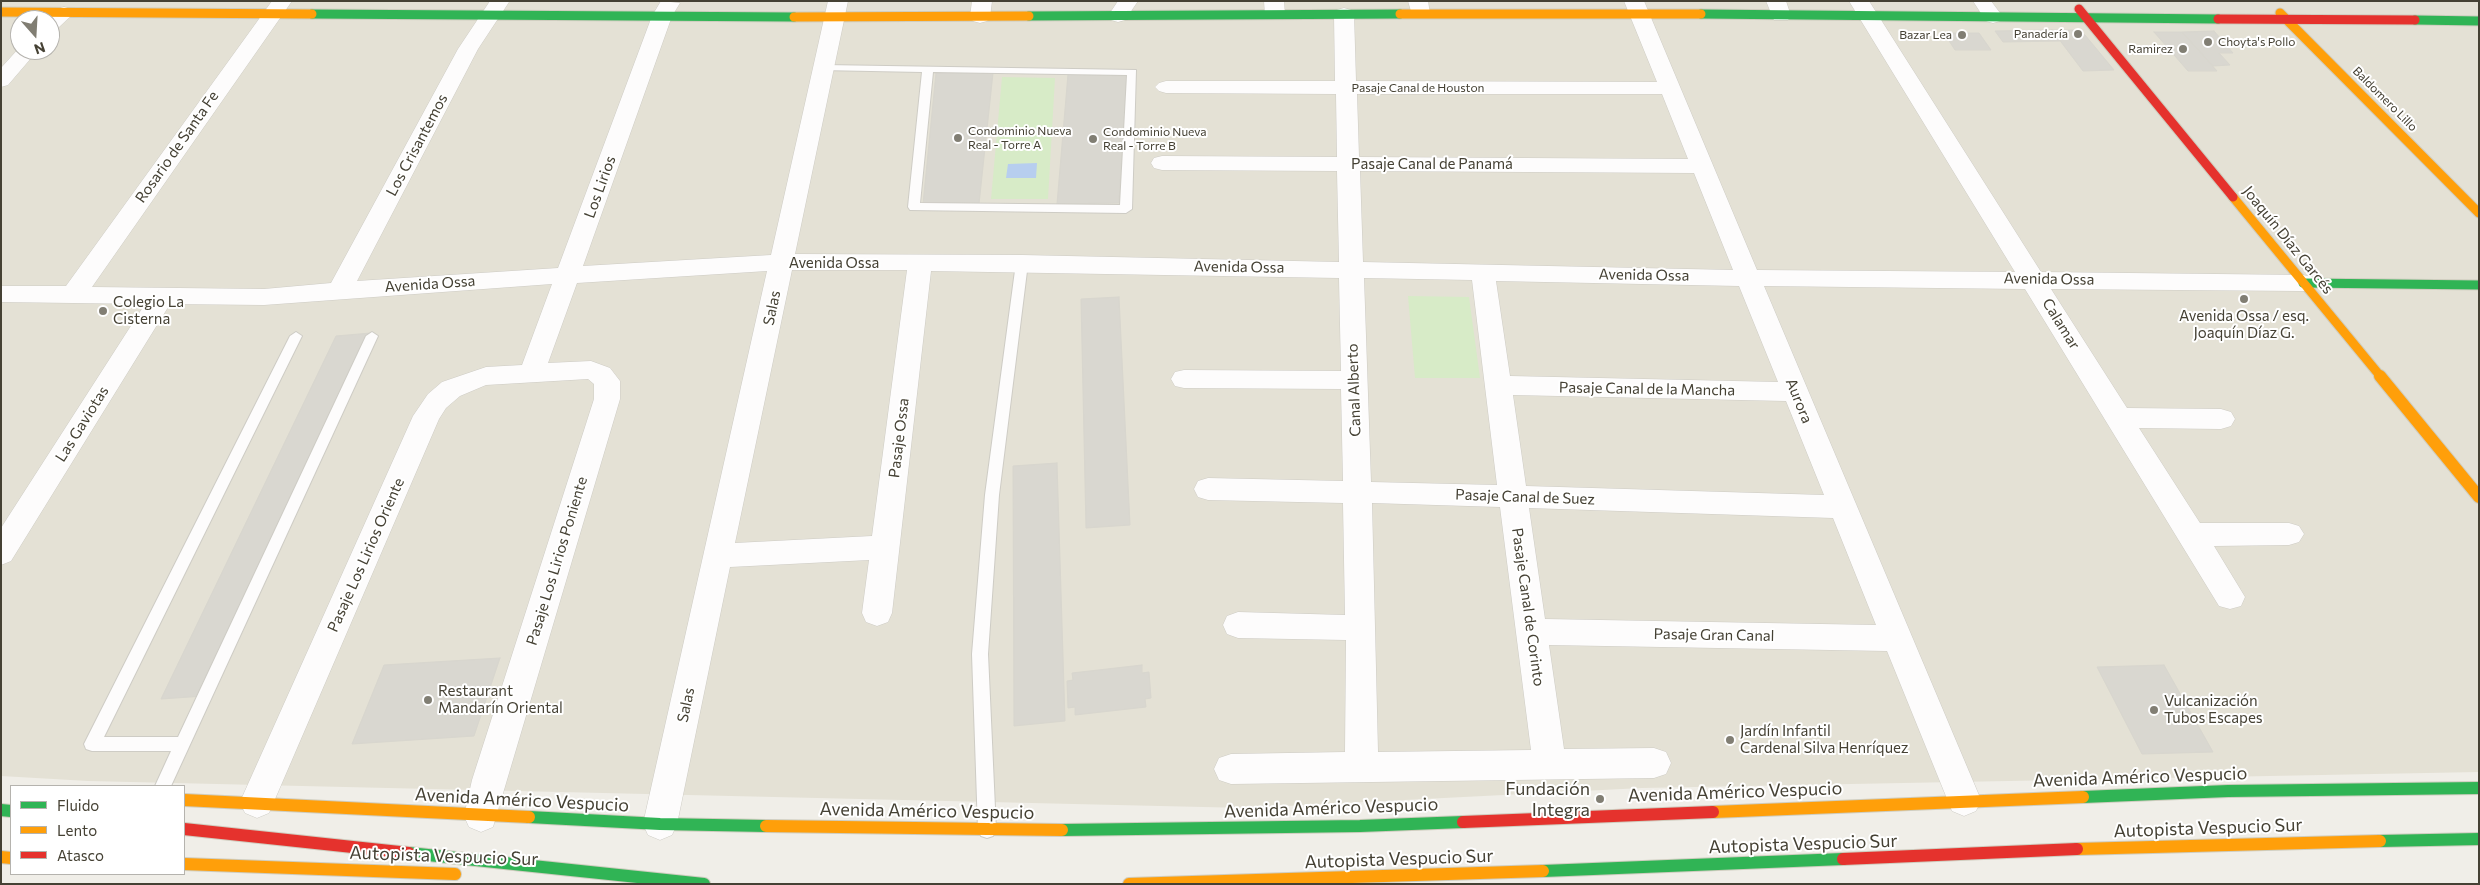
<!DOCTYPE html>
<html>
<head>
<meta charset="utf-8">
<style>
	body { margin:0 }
	#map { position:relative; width:2480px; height:885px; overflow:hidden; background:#f0eee8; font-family:Commissioner,sans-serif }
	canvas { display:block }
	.frame { position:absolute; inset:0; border:2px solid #454134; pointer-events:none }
	.legend { position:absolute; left:10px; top:785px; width:175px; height:90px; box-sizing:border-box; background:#fff; border:1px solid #b5b3ae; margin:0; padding:6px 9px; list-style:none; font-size:15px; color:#454134 }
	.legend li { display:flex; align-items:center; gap:10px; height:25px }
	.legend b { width:25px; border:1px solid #b5b3ae }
	.north { position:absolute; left:10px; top:10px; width:50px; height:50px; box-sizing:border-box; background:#fff; border:1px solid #b5b3ae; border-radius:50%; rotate:161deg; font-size:14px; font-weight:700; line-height:20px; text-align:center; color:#454134 }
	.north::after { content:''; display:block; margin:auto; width:18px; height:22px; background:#817e73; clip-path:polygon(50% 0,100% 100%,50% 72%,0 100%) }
</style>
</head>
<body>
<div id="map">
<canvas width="2480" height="885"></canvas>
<div class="frame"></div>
<ul class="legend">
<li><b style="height:6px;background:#30b455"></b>Fluido</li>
<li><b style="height:6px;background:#ff9f0a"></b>Lento</li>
<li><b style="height:6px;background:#e5322d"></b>Atasco</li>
</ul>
<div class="north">N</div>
</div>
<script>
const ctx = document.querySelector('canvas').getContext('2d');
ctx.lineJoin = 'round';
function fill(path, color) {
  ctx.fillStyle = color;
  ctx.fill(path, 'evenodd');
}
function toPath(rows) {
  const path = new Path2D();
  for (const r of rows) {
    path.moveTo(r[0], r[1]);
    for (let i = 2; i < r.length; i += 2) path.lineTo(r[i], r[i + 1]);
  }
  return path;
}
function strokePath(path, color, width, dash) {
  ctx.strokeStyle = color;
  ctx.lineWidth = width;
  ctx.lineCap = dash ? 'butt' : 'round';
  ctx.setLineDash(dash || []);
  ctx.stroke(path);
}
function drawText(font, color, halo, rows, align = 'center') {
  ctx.font = font + ' Commissioner,sans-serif';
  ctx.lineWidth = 4;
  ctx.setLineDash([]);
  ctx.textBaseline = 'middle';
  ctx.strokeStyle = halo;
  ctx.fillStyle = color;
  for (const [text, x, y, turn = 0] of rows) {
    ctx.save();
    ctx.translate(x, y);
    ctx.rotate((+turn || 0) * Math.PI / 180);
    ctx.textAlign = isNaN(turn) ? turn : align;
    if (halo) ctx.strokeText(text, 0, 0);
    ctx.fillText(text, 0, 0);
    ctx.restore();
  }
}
const residential = toPath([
	[1,1,2479,1,2479,772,1642,788,1246,808,88,781,1,776],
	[20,20,50,20,50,50,20,50]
]);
const green = toPath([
	[1002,77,1055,78,1048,199,991,199],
	[1408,296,1469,297,1480,378,1415,378]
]);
const water = toPath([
	[1037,163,1036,178,1006,178,1008,164]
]);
const building = toPath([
	[2052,30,2074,30,2085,35,2114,70,2083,71,2052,30],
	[2052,30,2060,41,2003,42,1995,31,2052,30],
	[2214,31,2233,53,2219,53,2230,65,2213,66,2182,32,2214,31],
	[2154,32,2182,32,2217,71,2188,71,2154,32],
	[1944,33,1979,33,1991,50,1955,50,1944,33],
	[936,73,993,73,979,204,923,204,936,73],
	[1068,74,1127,76,1119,203,1057,204,1068,74],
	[1119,297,1130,525,1086,528,1081,299,1119,297],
	[371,333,204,696,161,699,336,336,371,333],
	[1057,463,1065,721,1014,726,1013,466,1057,463],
	[500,658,474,736,352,744,384,665,500,658],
	[1142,665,1142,673,1149,672,1151,698,1145,699,1146,707,1075,715,1075,707,1068,708,1067,681,1073,680,1072,673,1142,665],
	[2164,665,2213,752,2142,754,2097,667,2164,665]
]);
const lane = toPath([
	[824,65,1136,70,1132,209,1126,213,910,210,908,207,922,72,820,70,820,66,824,65],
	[933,72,1127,75,1120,205,920,203,933,72],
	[1022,259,1028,263,999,495,988,654,996,830,993,836,987,838,981,836,978,830,972,654,985,495,1016,263,1022,259],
	[296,332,302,336,104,737,178,737,366,336,372,332,378,336,171,786,155,786,171,751,92,751,86,749,84,744,290,336,296,332]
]);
const street = toPath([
	[272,1,292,1,92,287,264,289,331,283,458,49,490,1,509,2,478,49,357,281,558,268,652,16,661,1,680,3,672,16,583,266,771,255,828,1,848,1,795,254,1022,255,1339,262,1337,171,1162,170,1154,168,1151,163,1154,158,1162,156,1337,157,1336,94,1166,93,1159,91,1155,87,1159,83,1166,81,1335,81,1334,14,1337,10,1344,8,1351,10,1354,14,1356,81,1657,82,1624,1,1644,1,1757,270,2015,272,1849,1,1869,1,2041,272,2303,275,2312,277,2315,283,2312,289,2303,291,2051,289,2127,408,2221,409,2231,412,2235,419,2231,426,2221,429,2139,428,2200,523,2289,523,2299,526,2304,534,2299,542,2289,545,2214,546,2245,597,2241,606,2230,609,2219,606,2025,289,1764,286,1981,800,1976,811,1964,816,1952,811,1887,651,1549,645,1564,749,1654,748,1666,752,1671,763,1666,774,1654,778,1231,784,1219,780,1214,769,1219,758,1231,754,1345,752,1346,640,1238,638,1227,634,1223,625,1227,616,1238,612,1345,615,1343,503,1208,500,1198,497,1194,489,1198,481,1208,478,1343,481,1341,389,1184,388,1175,386,1171,379,1175,372,1184,370,1341,371,1339,278,931,271,892,613,888,622,877,626,866,622,862,613,869,560,730,567,677,824,672,835,660,840,648,835,643,824,767,271,577,283,548,363,591,361,610,368,620,381,620,399,493,827,481,832,469,827,464,816,472,780,594,399,594,384,588,379,486,385,460,396,446,408,439,419,269,813,257,818,245,813,240,802,413,416,428,394,442,382,486,367,522,365,552,284,264,305,170,304,11,561,1,565,1,528,145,304,1,302,1,286,66,286,272,1],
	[1357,94,1662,94,1688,159,1359,157,1357,94],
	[1360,171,1694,173,1733,270,1363,262,1360,171],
	[792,270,907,270,872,536,735,543,792,270],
	[1364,278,1472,280,1497,485,1371,482,1364,278],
	[1496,281,1739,286,1778,382,1510,376,1496,281],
	[1513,395,1786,401,1824,495,1526,486,1513,395],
	[1372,503,1500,507,1531,750,1378,752,1372,503],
	[1529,508,1833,518,1876,625,1545,619,1529,508],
	[972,1,992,1,990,17,987,21,980,23,973,21,970,17,972,1],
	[1118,1,1138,1,1125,20,1118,22,1111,20,1108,16,1118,1],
	[1264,1,1284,1,1285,15,1282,19,1268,19,1265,15,1264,1],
	[1408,1,1428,1,1430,14,1427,18,1413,18,1408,1],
	[1766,1,1786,1,1791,16,1788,20,1774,20,1766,1],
	[1973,1,1991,1,2003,17,2000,21,1993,23,1986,21,1973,1],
	[64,7,71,9,74,13,57,29,50,31,50,20,44,20,57,9,64,7],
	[20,47,20,50,38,50,8,85,1,87,1,68,20,47]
]);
const fastFar1 = toPath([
	[312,14,794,17],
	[1701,14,2218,19],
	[1029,16,1400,14],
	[2415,20,2479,21],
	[2303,283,2479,285]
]);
const fast = toPath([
	[2083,797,2228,791,2479,788],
	[1,810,11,811],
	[529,817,660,824,766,826],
	[1062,830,1360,826,1463,822],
	[2380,841,2479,839],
	[409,853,704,884],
	[1543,871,1843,859]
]);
const slowFar1 = toPath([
	[1,12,312,14],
	[2280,13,2479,213],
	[1400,14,1701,14],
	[794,17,1029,16],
	[2233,197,2381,377]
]);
const slow = toPath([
	[2380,376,2479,497],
	[184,800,529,817],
	[1713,812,2083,797],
	[766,826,1062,830],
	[2077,849,2380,841],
	[1,857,11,858],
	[184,864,455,874],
	[1129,884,1543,871]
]);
const jamFar1 = toPath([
	[2079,9,2233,197],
	[2218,19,2415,20]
]);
const jam = toPath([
	[1463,822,1713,812],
	[184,829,409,853],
	[1843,859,2077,849]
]);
const markers = [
	[2078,34,5,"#817e73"],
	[1962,35,5,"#817e73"],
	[2208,42,5,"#817e73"],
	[2183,49,5,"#817e73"],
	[958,138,5,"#817e73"],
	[1093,139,5,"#817e73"],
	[2244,299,5,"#817e73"],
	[103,311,5,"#817e73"],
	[428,700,5,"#817e73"],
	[2154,710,5,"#817e73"],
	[1730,740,5,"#817e73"],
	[1600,799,5,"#817e73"]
];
const farPoinames = [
	["Panadería",2068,34],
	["Bazar Lea",1952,35],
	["Choyta's Pollo",2218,42,"left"],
	["Ramirez",2173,49],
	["Condominio Nueva",968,131,"left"],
	["Real - Torre A",968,145,"left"],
	["Condominio Nueva",1103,132,"left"],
	["Real - Torre B",1103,146,"left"]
];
const farStreetnames = [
	["Pasaje Canal de Houston",1418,88],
	["Baldomero Lillo",2385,99,45]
];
const streetNames = [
	["Los Crisantemos",417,145,-62],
	["Rosario de Santa Fe",177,147,-55],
	["Pasaje Canal de Panamá",1432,164],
	["Los Lirios",600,187,-70],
	["Joaquín Díaz Garcés",2288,240,51],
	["Avenida Ossa",834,263],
	["Avenida Ossa",1239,267,1],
	["Avenida Ossa",1644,275,1],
	["Avenida Ossa",2049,279,1],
	["Avenida Ossa",430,284,-4],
	["Salas",772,308,-78],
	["Calamar",2061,324,58],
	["Pasaje Canal de la Mancha",1647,389,1],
	["Canal Alberto",1354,390,-92],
	["Aurora",1799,401,68],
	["Las Gaviotas",82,424,-58],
	["Pasaje Ossa",899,438,-83],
	["Pasaje Canal de Suez",1525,497,2],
	["Pasaje Los Lirios Oriente",366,555,-66],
	["Pasaje Los Lirios Poniente",557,561,-73],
	["Pasaje Canal de Corinto",1528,607,82],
	["Pasaje Gran Canal",1714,635,1],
	["Salas",686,705,-78]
];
const poiNames = [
	["Colegio La",113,302],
	["Cisterna",113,319],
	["Avenida Ossa / esq.",2244,316,"center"],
	["Joaquín Díaz G.",2244,333,"center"],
	["Restaurant",438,691],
	["Mandarín Oriental",438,708],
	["Vulcanización",2164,701],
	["Tubos Escapes",2164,718],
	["Jardín Infantil",1740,731],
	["Cardenal Silva Henríquez",1740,748]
];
const nearStreetnames = [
	["Avenida Américo Vespucio",2140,777,-2],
	["Avenida Américo Vespucio",1735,792,-2],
	["Avenida Américo Vespucio",522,800,3],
	["Avenida Américo Vespucio",1331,808,-2],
	["Avenida Américo Vespucio",927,811,1],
	["Autopista Vespucio Sur",2208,828,-2],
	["Autopista Vespucio Sur",1803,844,-2],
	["Autopista Vespucio Sur",444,856,2],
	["Autopista Vespucio Sur",1399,859,-2]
];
const nearPoinames = [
	["Fundación",1590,789],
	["Integra",1590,810]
];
fill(residential, '#e4e1d5');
fill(green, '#d7ebc7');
fill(water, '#b7ceef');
fill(building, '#d9d7d0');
strokePath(building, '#d8d6ce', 1);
strokePath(lane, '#ceccc5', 2);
strokePath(street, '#ceccc5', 1);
strokePath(fastFar1, '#cfcdbf', 11);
strokePath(fast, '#cfcdbf', 14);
strokePath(slowFar1, '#cfcdbf', 11);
strokePath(slow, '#cfcdbf', 14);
strokePath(jamFar1, '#cfcdbf', 11);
strokePath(jam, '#cfcdbf', 14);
fill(lane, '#fdfcfc');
fill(street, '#fdfcfc');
strokePath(fastFar1, '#30b455', 9);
strokePath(fast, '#30b455', 12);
strokePath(slowFar1, '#ff9f0a', 9);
strokePath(slow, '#ff9f0a', 12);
strokePath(jamFar1, '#e5322d', 9);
strokePath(jam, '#e5322d', 12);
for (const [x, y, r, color] of markers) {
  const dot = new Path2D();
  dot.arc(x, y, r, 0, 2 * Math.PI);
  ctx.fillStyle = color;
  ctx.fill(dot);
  strokePath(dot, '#fff', 2);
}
drawText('12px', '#454134', '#fff', farPoinames, 'right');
drawText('12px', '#454134', '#fff', farStreetnames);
drawText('15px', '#454134', '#fff', streetNames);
drawText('15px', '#454134', '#fff', poiNames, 'left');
drawText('18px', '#454134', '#fff', nearStreetnames);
drawText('18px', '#454134', '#fff', nearPoinames, 'right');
</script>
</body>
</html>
